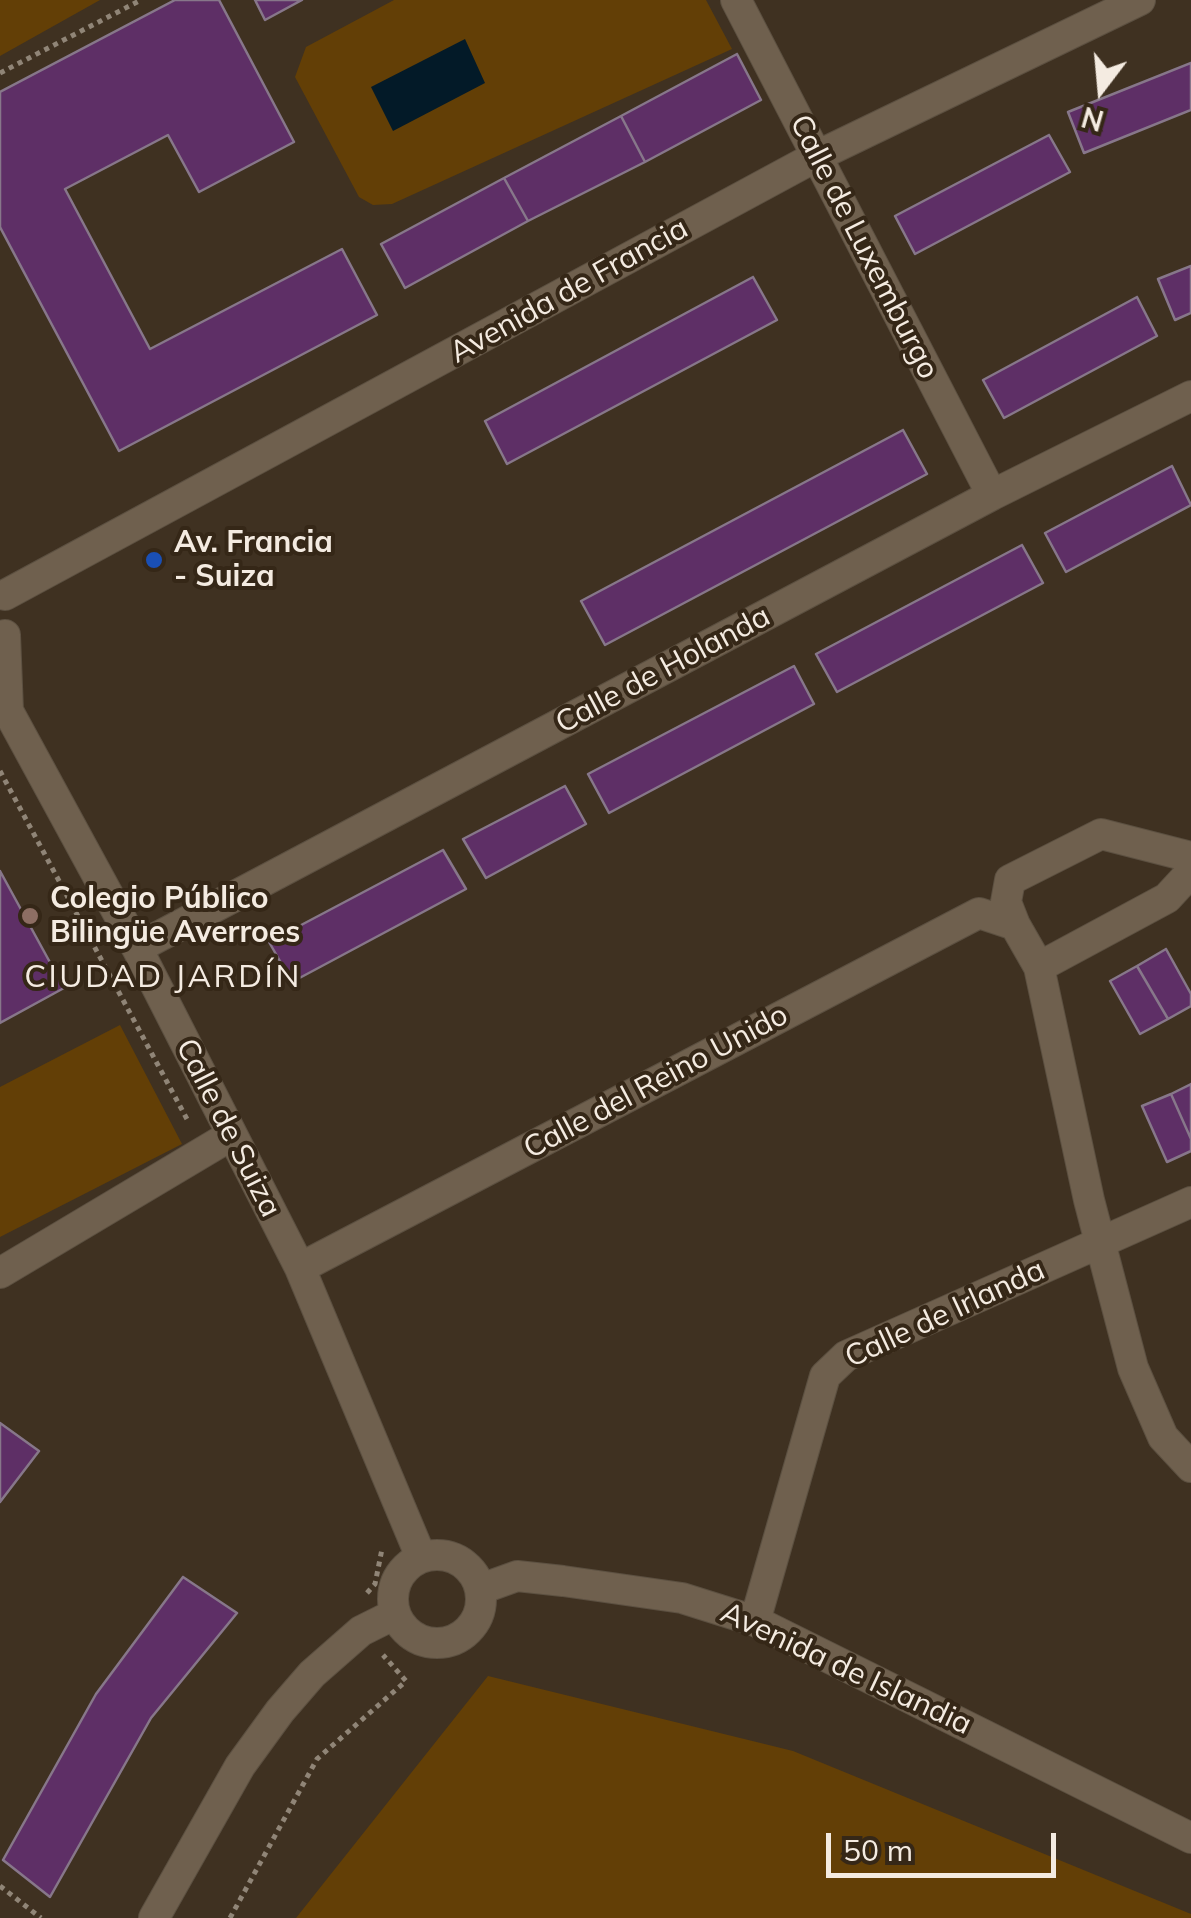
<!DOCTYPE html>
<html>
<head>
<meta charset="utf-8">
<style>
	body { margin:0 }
	#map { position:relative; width:1191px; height:1918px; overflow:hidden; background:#3f3121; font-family:Mulish,sans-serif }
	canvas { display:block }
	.north { position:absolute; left:1051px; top:40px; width:100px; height:100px; -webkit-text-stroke:8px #352717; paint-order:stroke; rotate:196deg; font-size:28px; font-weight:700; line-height:40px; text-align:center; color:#f4ebe1 }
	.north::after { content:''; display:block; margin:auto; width:35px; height:45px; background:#f4ebe1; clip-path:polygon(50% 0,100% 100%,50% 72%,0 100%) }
	.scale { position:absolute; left:826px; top:1833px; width:230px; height:45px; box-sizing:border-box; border:5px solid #f4ebe1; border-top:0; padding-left:12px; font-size:30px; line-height:35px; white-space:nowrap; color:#f4ebe1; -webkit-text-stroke:8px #352717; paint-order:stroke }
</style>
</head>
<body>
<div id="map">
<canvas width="1191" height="1918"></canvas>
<div class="north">N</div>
<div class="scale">50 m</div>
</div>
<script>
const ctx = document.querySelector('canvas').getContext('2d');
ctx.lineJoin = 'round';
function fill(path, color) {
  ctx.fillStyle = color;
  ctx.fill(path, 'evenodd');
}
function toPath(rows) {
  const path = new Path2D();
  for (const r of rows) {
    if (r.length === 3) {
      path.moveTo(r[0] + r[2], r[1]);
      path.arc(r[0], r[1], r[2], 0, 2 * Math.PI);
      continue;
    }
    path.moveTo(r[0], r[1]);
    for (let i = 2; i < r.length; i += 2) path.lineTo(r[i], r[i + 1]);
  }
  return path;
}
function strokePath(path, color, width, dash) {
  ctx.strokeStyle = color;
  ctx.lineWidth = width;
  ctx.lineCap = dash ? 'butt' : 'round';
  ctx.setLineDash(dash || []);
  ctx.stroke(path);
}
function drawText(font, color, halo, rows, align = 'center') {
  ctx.font = font + ' Mulish,sans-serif';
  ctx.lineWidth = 8;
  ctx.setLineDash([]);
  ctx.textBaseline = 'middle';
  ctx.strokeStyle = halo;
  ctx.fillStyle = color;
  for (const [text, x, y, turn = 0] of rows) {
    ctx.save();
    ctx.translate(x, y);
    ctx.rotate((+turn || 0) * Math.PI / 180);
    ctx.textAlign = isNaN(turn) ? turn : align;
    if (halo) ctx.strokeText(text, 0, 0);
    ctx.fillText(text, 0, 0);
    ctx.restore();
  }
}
const green = toPath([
	[0,0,100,0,0,56],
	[394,0,706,0,732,49,392,204,373,205,359,197,295,77,306,47],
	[120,1025,182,1144,0,1237,0,1087],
	[488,1676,793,1751,1191,1914,1191,1918,296,1918]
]);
const water = toPath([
	[465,39,485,83,393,131,371,87]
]);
const building = toPath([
	[175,0,219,0,294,142,199,192,168,135,65,189,150,349,342,249,377,315,119,451,0,227,0,92,175,0],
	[255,0,302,0,265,20,255,0],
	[737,54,761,100,645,162,621,116,737,54],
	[1191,63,1191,110,1084,153,1068,112,1191,63],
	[621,116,645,162,528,221,504,178,621,116],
	[1049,135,1070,172,915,254,895,216,1049,135],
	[504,178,528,221,405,288,381,244,504,178],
	[1191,266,1191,313,1175,320,1158,279,1191,266],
	[753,277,777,320,507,464,485,421,753,277],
	[1137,297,1157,336,1004,418,983,380,1137,297],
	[903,430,927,474,605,645,581,601,903,430],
	[1172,466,1191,505,1066,572,1045,533,1172,466],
	[1022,545,1043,583,837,692,816,654,1022,545],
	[794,666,814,704,609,813,588,774,794,666],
	[565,786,586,824,486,878,463,839,565,786],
	[443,850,466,889,292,982,269,942,443,850],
	[0,871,64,988,0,1023,0,871],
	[1166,949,1191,994,1191,1006,1168,1019,1137,966,1166,949],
	[1137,966,1168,1019,1140,1034,1110,981,1137,966],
	[1191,1084,1191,1139,1171,1094,1191,1084],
	[1171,1094,1191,1139,1191,1151,1167,1162,1142,1106,1171,1094],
	[0,1423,39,1451,0,1502,0,1423],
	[183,1577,237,1613,151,1718,50,1897,3,1860,96,1694,183,1577]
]);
const path = toPath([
	[0,73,141,0],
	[0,771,188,1121],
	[367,1593,375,1584,382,1549],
	[0,1886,41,1918],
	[230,1918,317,1759,406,1681,383,1655]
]);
const minor = toPath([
	[736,0,992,495],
	[5,595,817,156,1140,0],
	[5,635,8,711],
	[0,704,8,711,137,948,300,1268,421,1557],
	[1015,925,1006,902,1010,880,1101,834,1191,857],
	[137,948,992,495,1191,396],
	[1039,967,1089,1200,1133,1368,1163,1437,1191,1467],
	[300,1268,979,913,1015,925,1039,967,1167,898,1191,872],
	[0,1273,230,1136],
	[437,1599,44],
	[481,1589,517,1576,563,1581,682,1598,755,1621,1191,1838],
	[755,1621,825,1376,846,1356,1191,1202],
	[154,1918,240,1766,280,1711,312,1674,361,1631,395,1614]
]);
const markers = [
	[154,560,10,"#1a4fb4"],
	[30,916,10,"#8d6e63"]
];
const streetNames = [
	["Calle de Luxemburgo",864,247,63],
	["Avenida de Francia",569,291,-29],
	["Calle de Holanda",663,670,-28],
	["Calle del Reino Unido",656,1082,-28],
	["Calle de Suiza",228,1128,63],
	["Calle de Irlanda",945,1314,-25],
	["Avenida de Islandia",846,1669,25]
];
const poiNames = [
	["Av. Francia",174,543],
	["- Suiza",174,577],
	["Colegio Público",50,899],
	["Bilingüe Averroes",50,933]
];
const neighbourhoodNames = [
	["CIUDAD JARDÍN",163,977]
];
fill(green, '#633f06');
fill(water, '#031a28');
fill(building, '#5e2f66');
strokePath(building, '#87778a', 2.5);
strokePath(minor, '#5c5041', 32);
strokePath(path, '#908577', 5, [5, 5]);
strokePath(minor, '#6f604e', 30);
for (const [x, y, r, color] of markers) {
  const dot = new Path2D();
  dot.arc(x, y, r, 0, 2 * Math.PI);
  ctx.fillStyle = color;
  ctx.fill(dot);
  strokePath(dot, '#352717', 4);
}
drawText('30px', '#f4ebe1', '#352717', streetNames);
drawText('bold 30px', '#f4ebe1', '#352717', poiNames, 'left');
ctx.letterSpacing = '2.5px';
drawText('32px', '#f4ebe1', '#352717', neighbourhoodNames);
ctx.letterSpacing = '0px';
</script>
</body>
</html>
